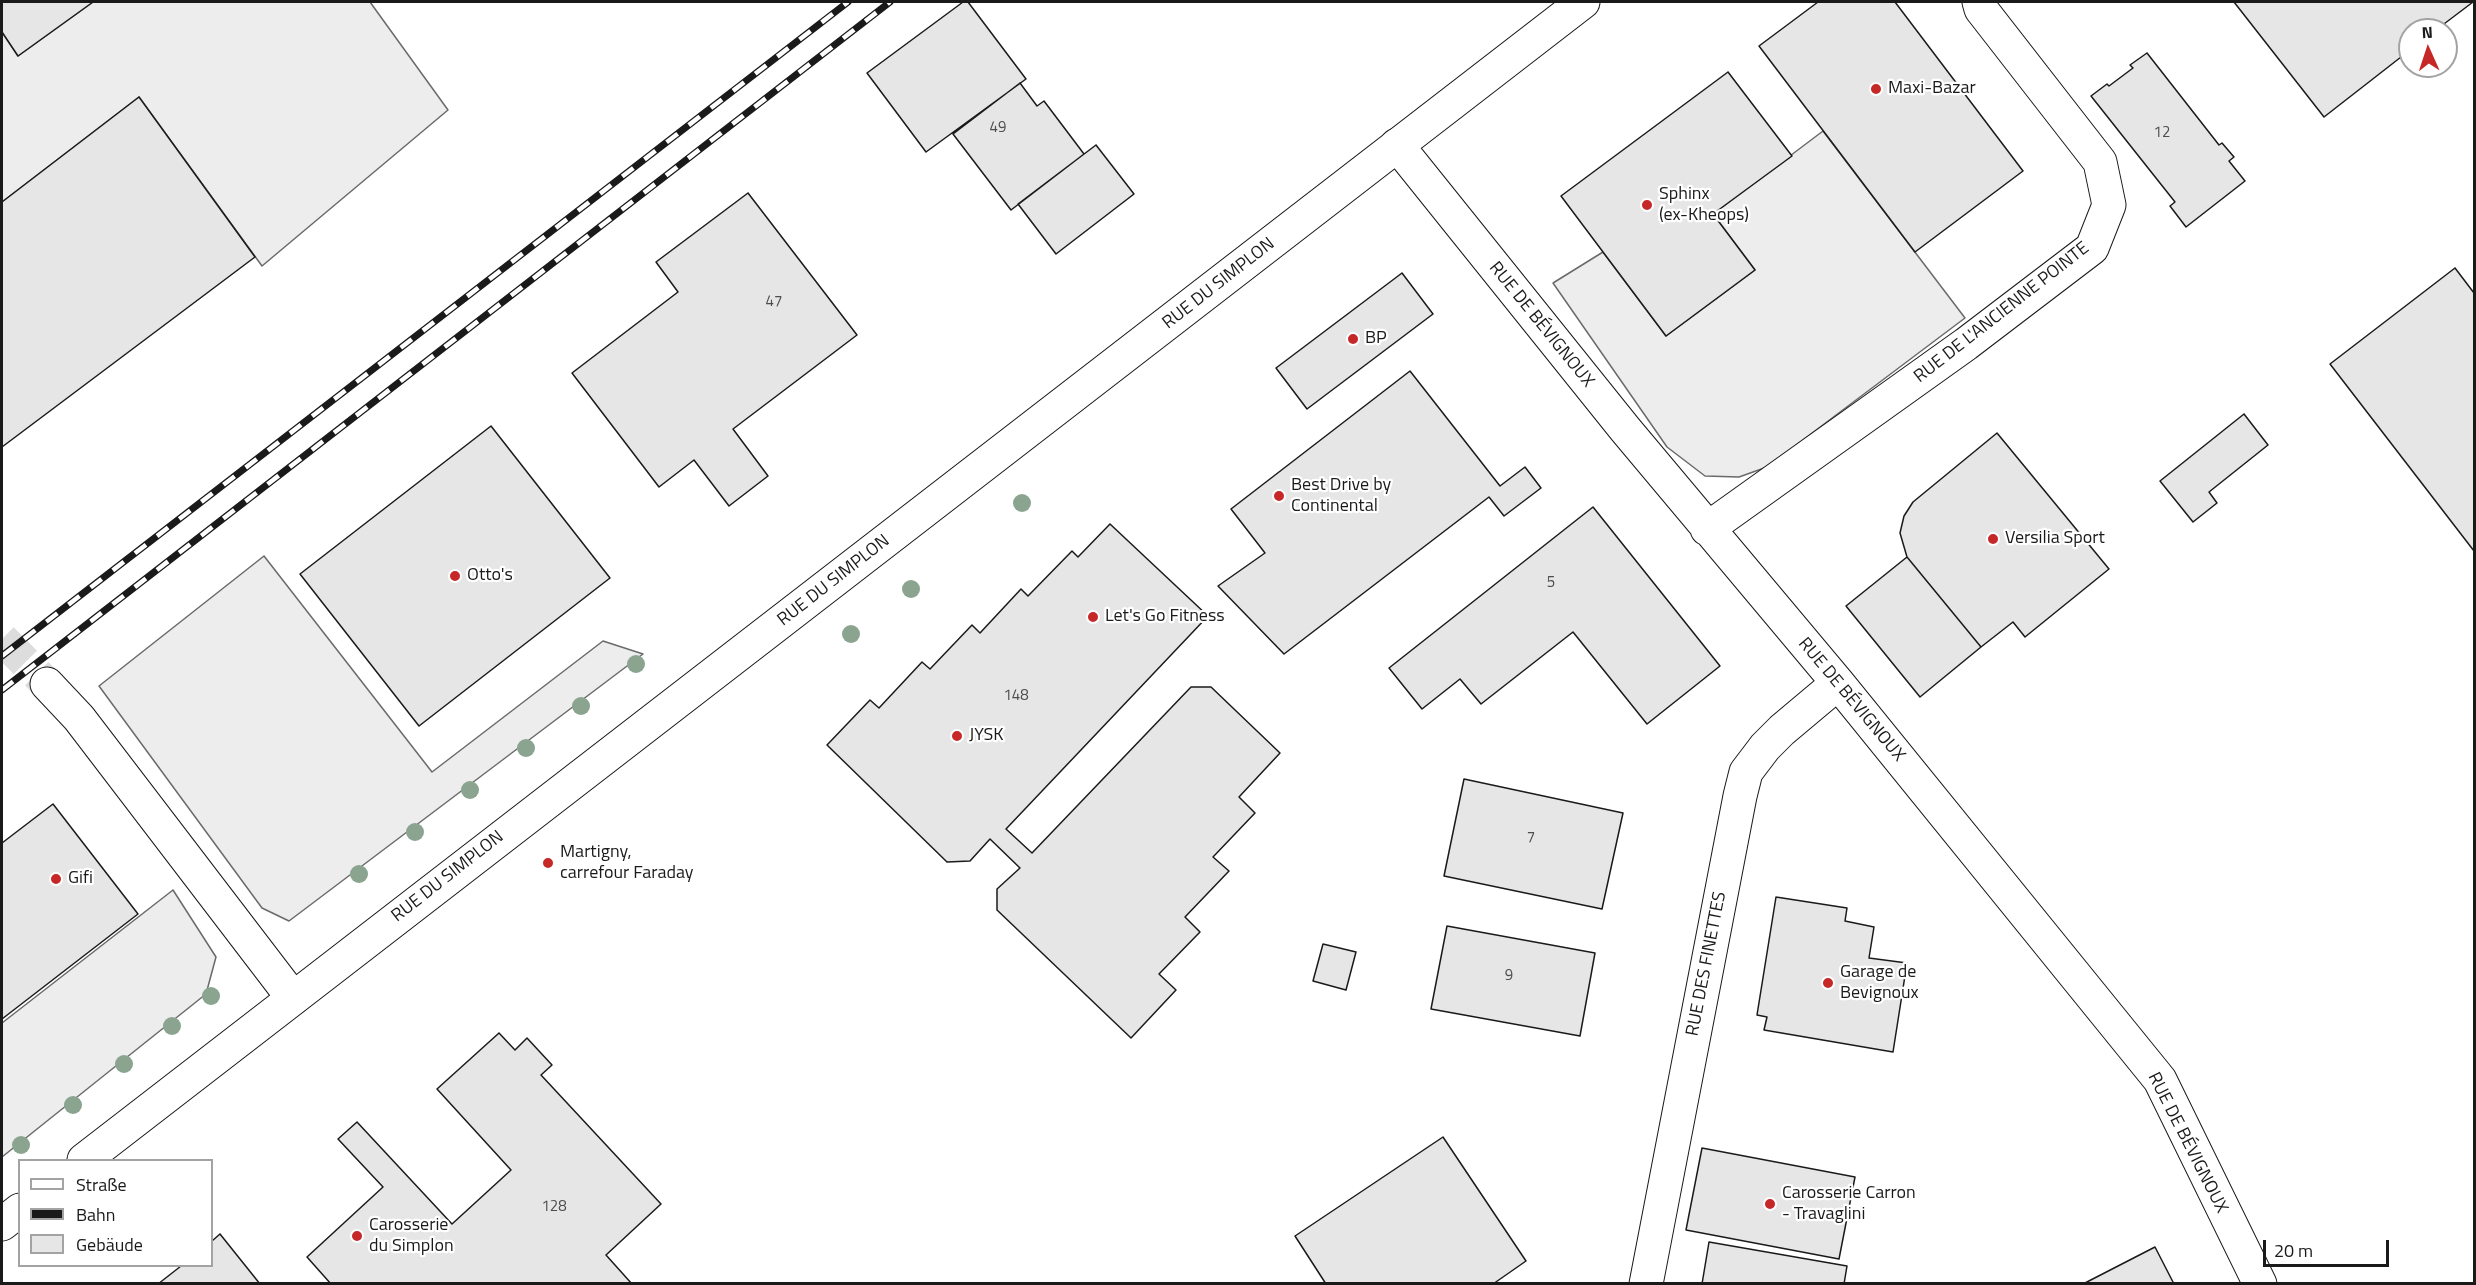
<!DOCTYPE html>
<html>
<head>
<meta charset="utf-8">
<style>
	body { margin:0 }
	#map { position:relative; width:2476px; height:1285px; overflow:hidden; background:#fff; font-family:"Titillium Web",sans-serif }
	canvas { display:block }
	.frame { position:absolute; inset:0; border:3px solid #1a1a1a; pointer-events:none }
	.legend { position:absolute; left:18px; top:1159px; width:195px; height:108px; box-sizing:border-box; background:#fff; border:2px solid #a3a3a3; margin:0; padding:8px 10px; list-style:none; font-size:18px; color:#1a1a1a }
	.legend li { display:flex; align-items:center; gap:12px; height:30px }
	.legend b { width:30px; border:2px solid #a3a3a3 }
	.north { position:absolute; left:2398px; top:18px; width:60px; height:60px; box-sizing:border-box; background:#fff; border:2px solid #a3a3a3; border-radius:50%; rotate:357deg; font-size:16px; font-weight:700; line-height:24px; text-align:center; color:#1a1a1a }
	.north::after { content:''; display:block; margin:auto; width:21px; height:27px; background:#c62828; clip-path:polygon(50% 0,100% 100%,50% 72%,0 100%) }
	.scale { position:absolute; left:2263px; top:1240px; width:126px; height:27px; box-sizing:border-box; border:3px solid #1a1a1a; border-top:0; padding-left:8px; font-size:18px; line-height:21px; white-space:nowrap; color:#1a1a1a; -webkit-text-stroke:4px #fff; paint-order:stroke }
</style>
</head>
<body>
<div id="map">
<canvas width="2476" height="1285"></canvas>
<div class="frame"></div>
<ul class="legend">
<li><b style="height:8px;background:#fff"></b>Straße</li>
<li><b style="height:8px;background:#1a1a1a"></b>Bahn</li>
<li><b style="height:16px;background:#e6e6e6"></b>Gebäude</li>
</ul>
<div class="north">N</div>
<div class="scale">20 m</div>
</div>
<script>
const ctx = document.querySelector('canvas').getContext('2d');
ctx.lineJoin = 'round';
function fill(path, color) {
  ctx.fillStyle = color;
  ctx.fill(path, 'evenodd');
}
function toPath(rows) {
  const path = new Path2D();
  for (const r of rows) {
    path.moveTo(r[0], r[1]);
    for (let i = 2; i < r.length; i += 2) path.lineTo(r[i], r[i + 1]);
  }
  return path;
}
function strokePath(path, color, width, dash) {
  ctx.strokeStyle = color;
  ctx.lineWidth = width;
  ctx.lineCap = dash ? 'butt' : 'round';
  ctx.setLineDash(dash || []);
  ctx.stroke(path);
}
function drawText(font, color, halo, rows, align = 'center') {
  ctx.font = font + ' "Titillium Web",sans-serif';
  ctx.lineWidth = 4.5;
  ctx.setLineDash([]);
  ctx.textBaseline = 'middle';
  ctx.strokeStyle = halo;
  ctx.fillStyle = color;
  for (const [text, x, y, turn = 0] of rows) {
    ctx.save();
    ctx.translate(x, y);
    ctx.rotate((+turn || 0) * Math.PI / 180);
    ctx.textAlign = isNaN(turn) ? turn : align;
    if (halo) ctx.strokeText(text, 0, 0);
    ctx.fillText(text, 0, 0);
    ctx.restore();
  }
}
const built = toPath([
	[93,2,370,2,448,110,262,266,139,97,2,202,2,32,18,56,93,2],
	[1823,131,1965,318,1767,467,1739,477,1705,476,1667,447,1553,283,1603,252,1666,336,1755,270,1713,214,1823,131],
	[264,556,432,772,603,641,643,654,289,921,262,908,99,686,264,556],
	[173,890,216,957,206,994,2,1157,2,1023,173,890]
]);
const building = toPath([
	[2,2,93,2,18,56,2,32,2,2],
	[963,2,968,2,1026,79,926,152,867,73,963,2],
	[1818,2,1895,2,2023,171,1915,252,1759,46,1818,2],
	[2234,2,2473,2,2436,30,2410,30,2410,50,2324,117,2234,2],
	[2147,53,2219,145,2222,143,2234,157,2229,161,2245,181,2186,227,2170,206,2175,202,2091,96,2107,84,2109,86,2133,68,2130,65,2147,53],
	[1728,72,1792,156,1713,214,1755,270,1666,336,1561,196,1728,72],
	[1020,83,1037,106,1044,101,1084,154,1011,210,953,134,1020,83],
	[139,97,255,257,2,447,2,202,139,97],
	[1096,145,1134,194,1056,254,1018,204,1096,145],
	[748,193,857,335,733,429,768,476,729,506,694,460,659,487,572,373,678,292,656,262,748,193],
	[2455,268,2474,293,2474,551,2330,364,2455,268],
	[1402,273,1433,314,1307,409,1276,368,1402,273],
	[1410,371,1500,486,1525,467,1541,488,1504,516,1489,497,1284,654,1218,586,1265,553,1231,509,1410,371],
	[2244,414,2268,445,2209,492,2217,503,2193,522,2160,481,2244,414],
	[491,426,610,578,419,726,300,574,491,426],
	[1997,433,2109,569,2025,637,2013,622,1981,647,1907,557,1900,533,1904,516,1913,502,1997,433],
	[1593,507,1720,666,1647,724,1573,632,1481,704,1460,679,1422,709,1389,668,1593,507],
	[1110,524,1208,616,1006,829,1032,853,1191,687,1211,687,1280,753,1239,797,1255,813,1213,857,1229,871,1185,917,1200,932,1159,974,1176,990,1131,1038,997,910,997,889,1020,868,990,839,970,861,947,862,827,745,870,700,879,708,922,662,930,669,972,625,980,633,1021,589,1028,596,1072,551,1078,557,1110,524],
	[1907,557,1981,647,1920,697,1846,606,1907,557],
	[1464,779,1623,813,1602,909,1444,876,1464,779],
	[53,804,138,914,2,1019,2,843,53,804],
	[1776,897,1847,908,1845,921,1874,927,1869,958,1907,963,1893,1052,1764,1030,1767,1017,1757,1015,1776,897],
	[1447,926,1595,953,1580,1036,1431,1009,1447,926],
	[1323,944,1356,952,1346,990,1313,981,1323,944],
	[499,1033,515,1050,527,1038,552,1065,541,1075,661,1204,606,1255,632,1284,331,1284,307,1257,383,1187,338,1139,357,1122,452,1224,511,1170,437,1089,499,1033],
	[1443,1137,1526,1261,1493,1284,1326,1284,1295,1236,1443,1137],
	[1702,1148,1855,1177,1839,1259,1686,1230,1702,1148],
	[220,1234,260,1284,158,1284,181,1266,212,1266,212,1241,220,1234],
	[1709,1242,1847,1266,1844,1284,1702,1284,1709,1242],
	[2155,1247,2174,1284,2083,1284,2155,1247]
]);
const minorTunnel = toPath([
	[2,639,47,684]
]);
const minor = toPath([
	[1397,145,1625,429,1838,683,2160,1080,2260,1284],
	[1707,529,1966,344,2092,248,2109,205,2100,162,1981,9,1979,2],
	[47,684,79,718,293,998],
	[1646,1284,1740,796,1746,772,1765,747,1782,730,1838,683]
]);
const major = toPath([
	[84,1160,1583,2],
	[2,1224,20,1210]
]);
const rail = toPath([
	[2,656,848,2],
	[2,690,890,2]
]);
const trees = [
	[1022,503],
	[911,589],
	[851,634],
	[636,664],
	[581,706],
	[526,748],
	[470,790],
	[415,832],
	[359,874],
	[211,996],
	[172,1026],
	[124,1064],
	[73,1105],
	[21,1145]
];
const markers = [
	[1876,89,6,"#c62828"],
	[1647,205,6,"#c62828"],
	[1353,339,6,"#c62828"],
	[1279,496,6,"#c62828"],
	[1993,539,6,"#c62828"],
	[455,576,6,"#c62828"],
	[1093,617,6,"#c62828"],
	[957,736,6,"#c62828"],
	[548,863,6,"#c62828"],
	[56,879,6,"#c62828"],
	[1828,983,6,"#c62828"],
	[1770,1204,6,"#c62828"],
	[357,1236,6,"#c62828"]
];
const numberNames = [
	["49",998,128],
	["12",2162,133],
	["47",774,302],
	["5",1551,583],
	["148",1016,696],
	["7",1531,838],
	["9",1509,976],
	["128",554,1207]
];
const poiNames = [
	["Maxi-Bazar",1888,89],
	["Sphinx",1659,195],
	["(ex-Kheops)",1659,216],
	["BP",1365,339],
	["Best Drive by",1291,486],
	["Continental",1291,507],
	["Versilia Sport",2005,539],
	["Otto's",467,576],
	["Let's Go Fitness",1105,617],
	["JYSK",969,736],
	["Martigny,",560,853],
	["carrefour Faraday",560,874],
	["Gifi",68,879],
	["Garage de",1840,973],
	["Bevignoux",1840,994],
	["Carosserie Carron",1782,1194],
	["- Travaglini",1782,1215],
	["Carosserie",369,1226],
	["du Simplon",369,1247]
];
const streetNames = [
	["RUE DU SIMPLON",1219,284,-38],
	["RUE DE L'ANCIENNE POINTE",2002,313,-38],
	["RUE DE BÉVIGNOUX",1541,325,51],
	["RUE DU SIMPLON",834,581,-38],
	["RUE DE BÉVIGNOUX",1851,700,50],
	["RUE DU SIMPLON",448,877,-38],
	["RUE DES FINETTES",1707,964,-79],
	["RUE DE BÉVIGNOUX",2187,1143,63]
];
fill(built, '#ededed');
strokePath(built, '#6a6a6a', 1.5);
fill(building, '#e6e6e6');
strokePath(building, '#1a1a1a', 1.5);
strokePath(minorTunnel, '#ddd', 33, [33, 16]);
strokePath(minor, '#1a1a1a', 35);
strokePath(major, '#1a1a1a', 35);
strokePath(minor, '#fff', 33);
strokePath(major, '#fff', 33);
strokePath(rail, '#1a1a1a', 7);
strokePath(rail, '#fff', 4.5, [14]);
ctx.fillStyle = '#8aa48f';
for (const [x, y] of trees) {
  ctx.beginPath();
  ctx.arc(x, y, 9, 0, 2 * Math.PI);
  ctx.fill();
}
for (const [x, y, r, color] of markers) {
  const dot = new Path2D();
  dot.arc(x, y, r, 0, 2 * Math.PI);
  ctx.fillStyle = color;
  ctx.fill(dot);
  strokePath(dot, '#fff', 2);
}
drawText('15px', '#4d4d4d', null, numberNames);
drawText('18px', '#1a1a1a', '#fff', poiNames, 'left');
drawText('18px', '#1a1a1a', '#fff', streetNames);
</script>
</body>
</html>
